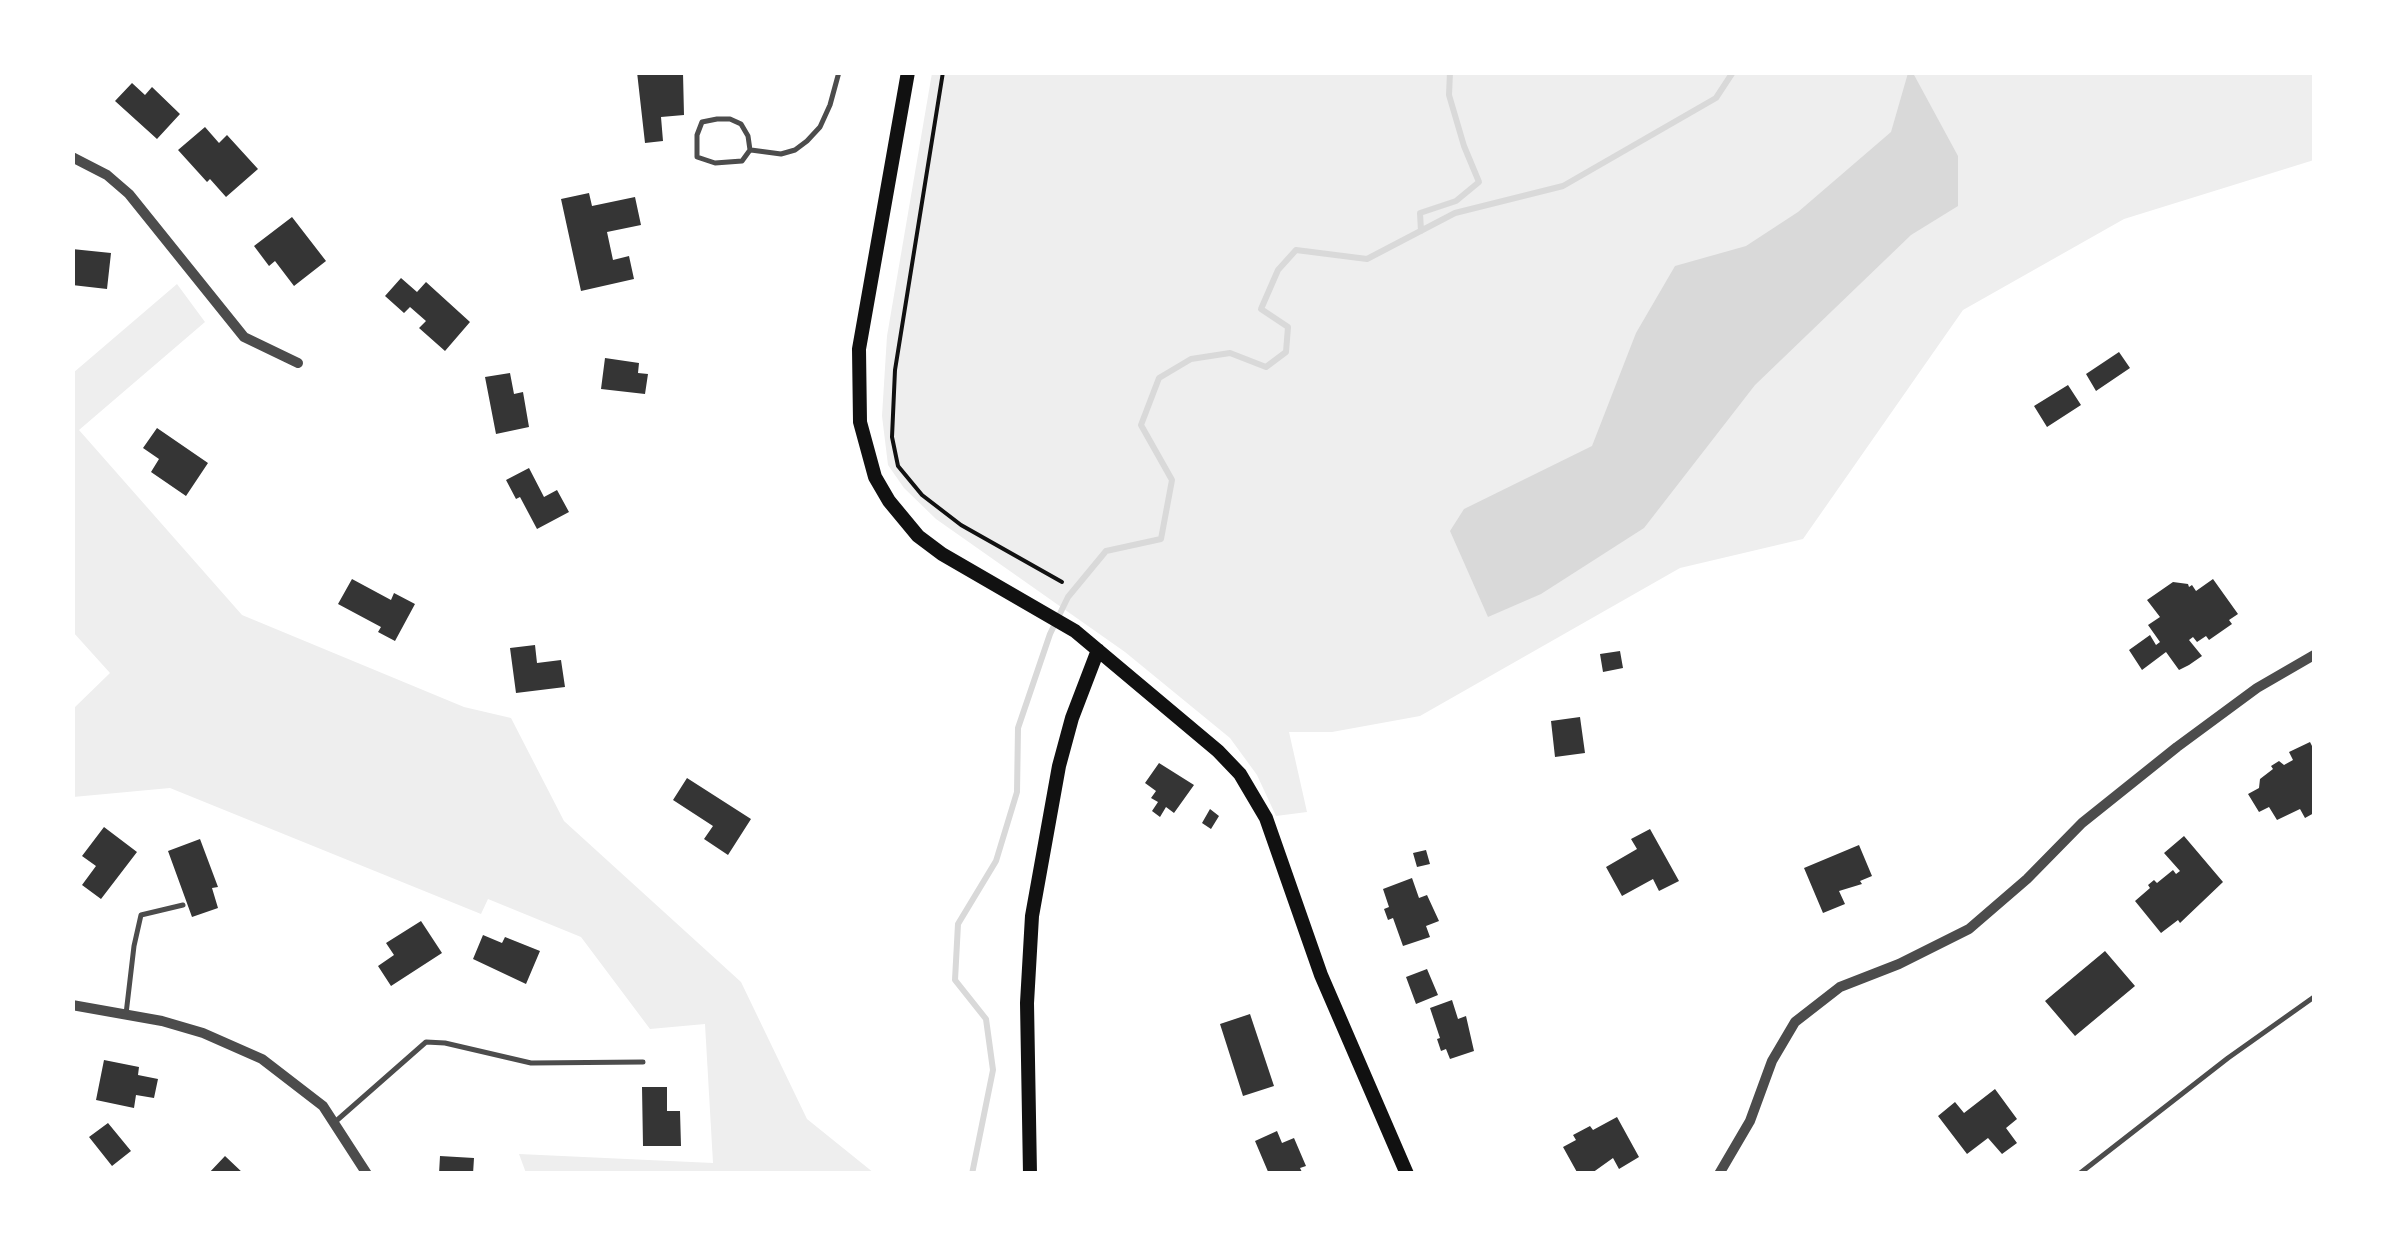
<!DOCTYPE html>
<html>
<head>
<meta charset="utf-8">
<style>
	body { margin:0 }
	#map { position:relative; width:2387px; height:1246px; overflow:hidden; background:#fff; font-family:"Sofia Sans Condensed",sans-serif }
	canvas { display:block }
	.frame { position:absolute; inset:0; border:75px solid #fff; pointer-events:none }
</style>
</head>
<body>
<div id="map">
<canvas width="2387" height="1246"></canvas>
<div class="frame"></div>
</div>
<script>
const ctx = document.querySelector('canvas').getContext('2d');
ctx.lineJoin = 'round';
function fill(path, color) {
  ctx.fillStyle = color;
  ctx.fill(path, 'evenodd');
}
function toPath(rows) {
  const path = new Path2D();
  for (const r of rows) {
    path.moveTo(r[0], r[1]);
    for (let i = 2; i < r.length; i += 2) path.lineTo(r[i], r[i + 1]);
  }
  return path;
}
function strokePath(path, color, width, dash) {
  ctx.strokeStyle = color;
  ctx.lineWidth = width;
  ctx.lineCap = dash ? 'butt' : 'round';
  ctx.setLineDash(dash || []);
  ctx.stroke(path);
}
const green = toPath([
	[932,73,2314,73,2314,160,2124,219,1963,310,1803,539,1680,568,1420,716,1332,732,1289,732,1307,812,1276,816,1257,775,1230,738,1125,652,936,519,904,488,888,465,882,416,887,336],
	[177,284,205,322,79,430,242,615,464,707,511,718,564,821,741,982,807,1119,874,1173,526,1173,519,1154,713,1163,705,1024,650,1029,581,937,488,899,481,914,170,788,73,797,73,709,110,673,73,632,73,373]
]);
const water = toPath([
	[1908,73,1913,73,1958,156,1958,206,1911,235,1755,385,1644,528,1541,594,1488,617,1450,531,1464,509,1592,446,1636,333,1675,266,1746,246,1798,212,1891,132]
]);
const stream = toPath([
	[1421,231,1420,213,1456,201,1479,182,1464,146,1449,95,1450,72],
	[972,1174,993,1070,986,1019,955,980,958,924,996,861,1017,792,1018,728,1050,634,1068,597,1106,551,1161,539,1172,480,1141,425,1159,378,1191,359,1230,353,1266,367,1286,352,1288,327,1261,309,1278,270,1296,250,1367,259,1455,213,1563,186,1716,98,1733,72]
]);
const building = toPath([
	[637,72,683,73,684,115,661,117,663,141,645,143],
	[132,83,145,95,152,87,180,114,157,139,115,101],
	[205,127,219,143,227,135,258,169,226,197,210,179,207,182,178,150],
	[589,193,592,206,635,197,641,225,607,232,613,260,629,256,634,279,581,291,561,199],
	[292,217,326,261,294,286,275,261,269,266,254,246],
	[72,249,111,253,107,289,72,285],
	[401,278,417,292,426,282,470,322,445,351,419,328,426,321,410,307,404,313,385,296],
	[2119,352,2130,368,2096,391,2086,374],
	[605,358,639,363,638,373,648,374,645,394,601,389],
	[510,373,514,394,523,392,529,427,496,434,485,377],
	[2068,385,2081,405,2047,427,2034,406],
	[157,428,208,463,186,496,151,472,159,459,143,448],
	[529,468,544,497,557,490,569,512,537,529,520,497,516,499,506,480],
	[352,579,391,600,394,593,415,604,395,641,378,632,381,627,338,604],
	[2213,579,2238,614,2229,620,2232,624,2209,640,2206,636,2197,642,2193,637,2189,640,2202,656,2189,665,2179,670,2166,652,2142,670,2129,650,2150,635,2156,645,2160,642,2148,625,2160,617,2147,600,2173,582,2188,584,2189,587,2192,585,2196,591],
	[535,645,537,663,561,660,565,687,516,693,510,648],
	[1620,651,1623,668,1603,672,1600,654],
	[1580,717,1585,753,1555,757,1551,721],
	[2310,742,2314,750,2314,813,2305,818,2300,809,2277,820,2269,807,2259,812,2248,794,2259,788,2260,779,2273,769,2271,766,2279,761,2284,765,2293,760,2289,752],
	[1159,763,1194,785,1174,813,1166,807,1160,817,1152,811,1158,802,1151,798,1156,791,1145,783],
	[687,778,751,819,728,855,704,839,713,826,673,800],
	[1210,809,1219,816,1211,829,1202,823],
	[104,827,137,852,101,899,82,885,96,866,82,856],
	[1650,829,1679,881,1659,891,1653,879,1622,896,1606,867,1637,849,1631,839],
	[2184,836,2223,882,2180,923,2178,920,2161,933,2135,901,2150,888,2148,885,2154,880,2157,883,2173,870,2176,874,2180,871,2164,853],
	[200,839,218,887,212,888,218,908,192,917,168,851],
	[1859,845,1872,876,1860,881,1862,884,1839,891,1845,904,1823,913,1804,868],
	[1426,850,1430,864,1417,867,1413,853],
	[1412,878,1419,898,1427,895,1439,921,1426,926,1430,937,1403,946,1393,918,1388,920,1384,909,1389,907,1383,889],
	[421,921,442,953,391,986,378,966,394,955,386,943],
	[483,935,502,943,505,937,540,951,526,984,473,959],
	[2105,951,2135,986,2075,1036,2045,1001],
	[1427,969,1438,995,1416,1004,1406,977],
	[1452,1000,1458,1019,1466,1016,1474,1051,1450,1059,1446,1049,1441,1051,1437,1039,1440,1038,1430,1008],
	[1250,1014,1274,1086,1243,1096,1220,1024],
	[104,1060,139,1067,138,1075,158,1079,154,1098,136,1095,134,1108,96,1100],
	[642,1087,667,1087,667,1111,680,1111,681,1146,643,1146],
	[1995,1089,2017,1119,2006,1128,2017,1143,2002,1154,1988,1138,1967,1154,1938,1116,1955,1102,1964,1113],
	[1617,1117,1639,1157,1619,1169,1613,1158,1592,1173,1578,1174,1563,1147,1576,1140,1573,1135,1590,1126,1593,1130],
	[108,1123,131,1151,112,1166,89,1137],
	[1277,1131,1282,1143,1294,1138,1306,1166,1300,1168,1303,1174,1269,1174,1255,1141],
	[225,1156,244,1174,208,1174],
	[440,1156,474,1158,473,1174,439,1174]
]);
const path = toPath([
	[943,72,895,370,892,437,898,466,922,495,961,525,1062,582]
]);
const service = toPath([
	[717,119,730,119,741,124,748,136,750,150,742,161,715,163,697,157,697,135,702,122,717,119],
	[751,150,781,154,795,150,807,141,820,127,830,105,839,72],
	[126,1014,134,946,141,915,183,905],
	[335,1122,426,1042,445,1043,531,1063,643,1062],
	[2079,1174,2228,1058,2314,997]
]);
const minor = toPath([
	[72,157,107,175,129,194,244,337,298,363],
	[72,1005,162,1021,203,1033,262,1059,323,1106,367,1174],
	[1719,1174,1750,1121,1772,1061,1795,1022,1840,987,1899,964,1969,929,2027,879,2082,823,2177,747,2257,688,2314,655]
]);
const secondary = toPath([
	[908,72,859,349,860,422,875,477,889,501,918,536,942,554,1075,631,1218,751,1240,774,1266,818,1321,975,1407,1174],
	[1030,1174,1027,1003,1032,916,1059,766,1072,718,1098,650]
]);
fill(green, '#eee');
fill(water, '#d9d9d9');
strokePath(stream, '#d9d9d9', 6);
fill(building, '#353535');
strokePath(path, '#111', 4);
strokePath(service, '#4c4c4c', 5);
strokePath(minor, '#4c4c4c', 10);
strokePath(secondary, '#111', 14);
</script>
</body>
</html>
